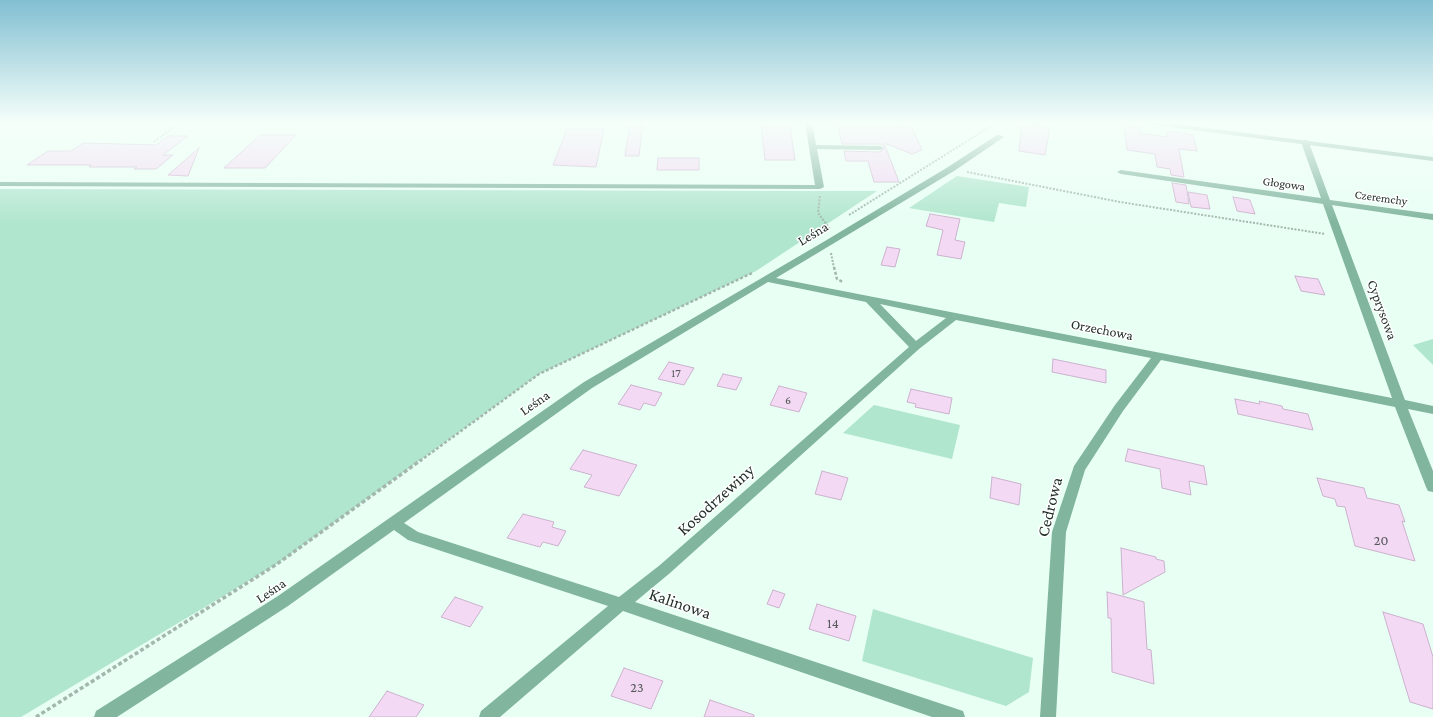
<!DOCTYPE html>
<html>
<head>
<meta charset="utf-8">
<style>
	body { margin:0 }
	canvas { display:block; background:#e8fff4 }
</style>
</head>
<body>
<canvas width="1433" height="717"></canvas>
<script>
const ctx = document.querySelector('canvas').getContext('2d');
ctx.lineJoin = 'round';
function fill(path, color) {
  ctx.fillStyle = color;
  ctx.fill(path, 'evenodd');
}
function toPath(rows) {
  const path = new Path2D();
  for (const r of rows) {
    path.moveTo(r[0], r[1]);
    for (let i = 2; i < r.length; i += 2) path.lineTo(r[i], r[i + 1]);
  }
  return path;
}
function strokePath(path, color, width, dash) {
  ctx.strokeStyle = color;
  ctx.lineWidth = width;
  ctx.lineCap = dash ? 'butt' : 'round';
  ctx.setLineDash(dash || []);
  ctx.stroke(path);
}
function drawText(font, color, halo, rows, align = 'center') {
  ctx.font = font + ' "Crimson Pro",serif';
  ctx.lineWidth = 3;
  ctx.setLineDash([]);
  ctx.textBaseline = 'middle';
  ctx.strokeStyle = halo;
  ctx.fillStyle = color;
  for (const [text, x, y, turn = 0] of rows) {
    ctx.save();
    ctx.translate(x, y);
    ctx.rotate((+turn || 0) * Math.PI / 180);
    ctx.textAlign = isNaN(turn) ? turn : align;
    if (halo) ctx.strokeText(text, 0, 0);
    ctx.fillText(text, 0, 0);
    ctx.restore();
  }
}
const green = toPath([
	[957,176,1029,187,1026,207,999,203,994,222,909,208],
	[0,189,829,191,877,191,756,271,539,374,277,564,21,717,0,717],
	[1433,339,1433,365,1413,345],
	[874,405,960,425,952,459,843,433],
	[873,609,1033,658,1029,692,1006,706,862,661]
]);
const building = toPath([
	[630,123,643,123,639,156,625,156,630,123],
	[837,123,901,123,903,127,912,127,922,150,912,154,884,143,899,182,874,182,868,161,846,161,844,151,880,152,885,147,880,144,842,144,837,123],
	[1022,123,1041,124,1041,127,1050,128,1045,155,1019,151,1022,123],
	[1124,125,1139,127,1140,133,1167,137,1166,133,1170,133,1170,131,1193,135,1197,151,1179,149,1184,177,1171,175,1170,169,1157,167,1155,154,1127,150,1124,125],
	[761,126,790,126,795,160,765,160,761,126],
	[567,129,604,129,596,167,553,165,567,129],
	[260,135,296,135,265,168,224,168,260,135],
	[168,136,188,136,163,155,173,155,156,169,134,169,137,167,89,167,91,165,27,165,48,151,71,151,83,143,156,145,168,136],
	[199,148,188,176,168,175,199,148],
	[658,158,699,158,699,170,657,170,658,158],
	[1172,183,1186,185,1189,204,1176,202,1172,183],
	[1188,192,1207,195,1210,209,1191,207,1188,192],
	[1233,197,1250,200,1255,214,1237,211,1233,197],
	[930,214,960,219,955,240,965,242,961,259,937,255,943,230,926,226,930,214],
	[887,247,900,249,895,267,881,265,887,247],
	[1295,276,1318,279,1325,295,1301,291,1295,276],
	[1053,359,1106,370,1106,383,1052,372,1053,359],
	[669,362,694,368,684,385,658,379,669,362],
	[723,374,742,378,736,390,717,386,723,374],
	[631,385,662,393,655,406,644,403,640,410,618,404,631,385],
	[779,386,807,393,799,412,770,405,779,386],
	[911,389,952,398,949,414,915,407,916,404,907,402,911,389],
	[1235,399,1260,404,1259,401,1282,406,1283,409,1308,414,1313,430,1238,414,1235,399],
	[1128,449,1204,466,1207,485,1189,481,1191,495,1162,488,1160,469,1125,461,1128,449],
	[583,450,637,465,619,496,584,487,592,475,570,469,583,450],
	[822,471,848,478,841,500,815,494,822,471],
	[992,477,1021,484,1019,505,990,498,992,477],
	[1317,478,1364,488,1367,498,1399,505,1405,522,1402,521,1415,561,1355,546,1345,507,1337,506,1335,499,1323,496,1317,478],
	[523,514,554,522,552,527,566,531,558,546,543,542,540,547,507,538,523,514],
	[1121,548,1156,557,1156,559,1164,561,1165,572,1123,595,1121,548],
	[773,590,785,594,779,608,767,604,773,590],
	[1107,592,1144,602,1147,649,1151,650,1154,684,1112,672,1111,618,1108,618,1107,592],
	[455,597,483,607,470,627,441,617,455,597],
	[817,604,856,616,849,641,809,629,817,604],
	[1383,612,1423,624,1433,657,1433,709,1410,702,1383,612],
	[624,668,663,681,651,709,611,696,624,668],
	[387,691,424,705,416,717,369,717,387,691],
	[710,700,754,715,754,717,704,717,710,700]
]);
const pathFar2 = toPath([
	[154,142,179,123],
	[967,172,1120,202,1325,234],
	[820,196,818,213,830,229],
	[849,215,996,123],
	[831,253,834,268]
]);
const pathFar1 = toPath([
	[834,267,837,279,843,282],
	[420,461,539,374,752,273]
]);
const path = toPath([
	[36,717,277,564,421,460]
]);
const minor = toPath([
	[805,123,812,123,816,145,880,146,884,148,880,150,817,149,824,187,820,189,0,186,0,182,815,185,805,123],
	[997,135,1000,135,1004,137,954,171,776,278,1392,398,1323,204,1121,174,1117,172,1121,170,1321,198,1301,142,1305,140,1308,140,1330,200,1433,214,1433,220,1332,205,1405,400,1433,406,1433,414,1408,409,1433,471,1433,492,1428,491,1426,487,1395,407,1161,360,1123,411,1085,470,1066,532,1056,717,1040,717,1052,532,1074,466,1115,405,1151,358,956,320,919,349,670,573,635,602,957,709,963,711,965,717,932,717,623,611,500,717,479,717,481,711,608,606,408,540,394,530,288,606,117,717,94,717,96,711,278,596,584,382,825,241,948,167,997,135],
	[768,282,866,302,909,347,660,565,619,597,418,532,404,523,592,388,768,282],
	[880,304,946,318,916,341,880,304]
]);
const tertiary = toPath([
	[1150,123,1168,123,1433,157,1433,161,1154,125,1150,123]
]);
const farStreetnames = [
	["Głogowa",1284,184,8],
	["Czeremchy",1381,198,8]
];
const numberNames = [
	["17",676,373],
	["6",788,400]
];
const streetNames = [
	["Leśna",813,234,-31],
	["Cyprysowa",1382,310,70],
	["Orzechowa",1102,330,11],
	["Leśna",535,403,-35],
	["Leśna",271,591,-34]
];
const nearNumbernames = [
	["20",1381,541],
	["14",833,624],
	["23",637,688]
];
const nearStreetnames = [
	["Kosodrzewiny",716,500,-42],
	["Cedrowa",1050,507,-76],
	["Kalinowa",680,604,19]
];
fill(green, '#b1e6ce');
fill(building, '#f3d9f3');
strokePath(building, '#cbb2cc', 1);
strokePath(pathFar2, '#a3b7ad', 2, [2, 1.5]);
strokePath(pathFar1, '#a3b7ad', 2.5, [3, 2]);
strokePath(path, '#a3b7ad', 3.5, [4, 2.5]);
fill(minor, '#81b59e');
fill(tertiary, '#81b59e');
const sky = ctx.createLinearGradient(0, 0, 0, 223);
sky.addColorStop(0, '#82bfd2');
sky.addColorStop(0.55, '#f5fffa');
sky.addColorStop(1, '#f5fffa00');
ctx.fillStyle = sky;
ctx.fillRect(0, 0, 1433, 223);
drawText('12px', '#1f2d27', '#fff', farStreetnames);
drawText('12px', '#54585a', null, numberNames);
drawText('14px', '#1f2d27', '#fff', streetNames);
drawText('14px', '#54585a', null, nearNumbernames);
drawText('17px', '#1f2d27', '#fff', nearStreetnames);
</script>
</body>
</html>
